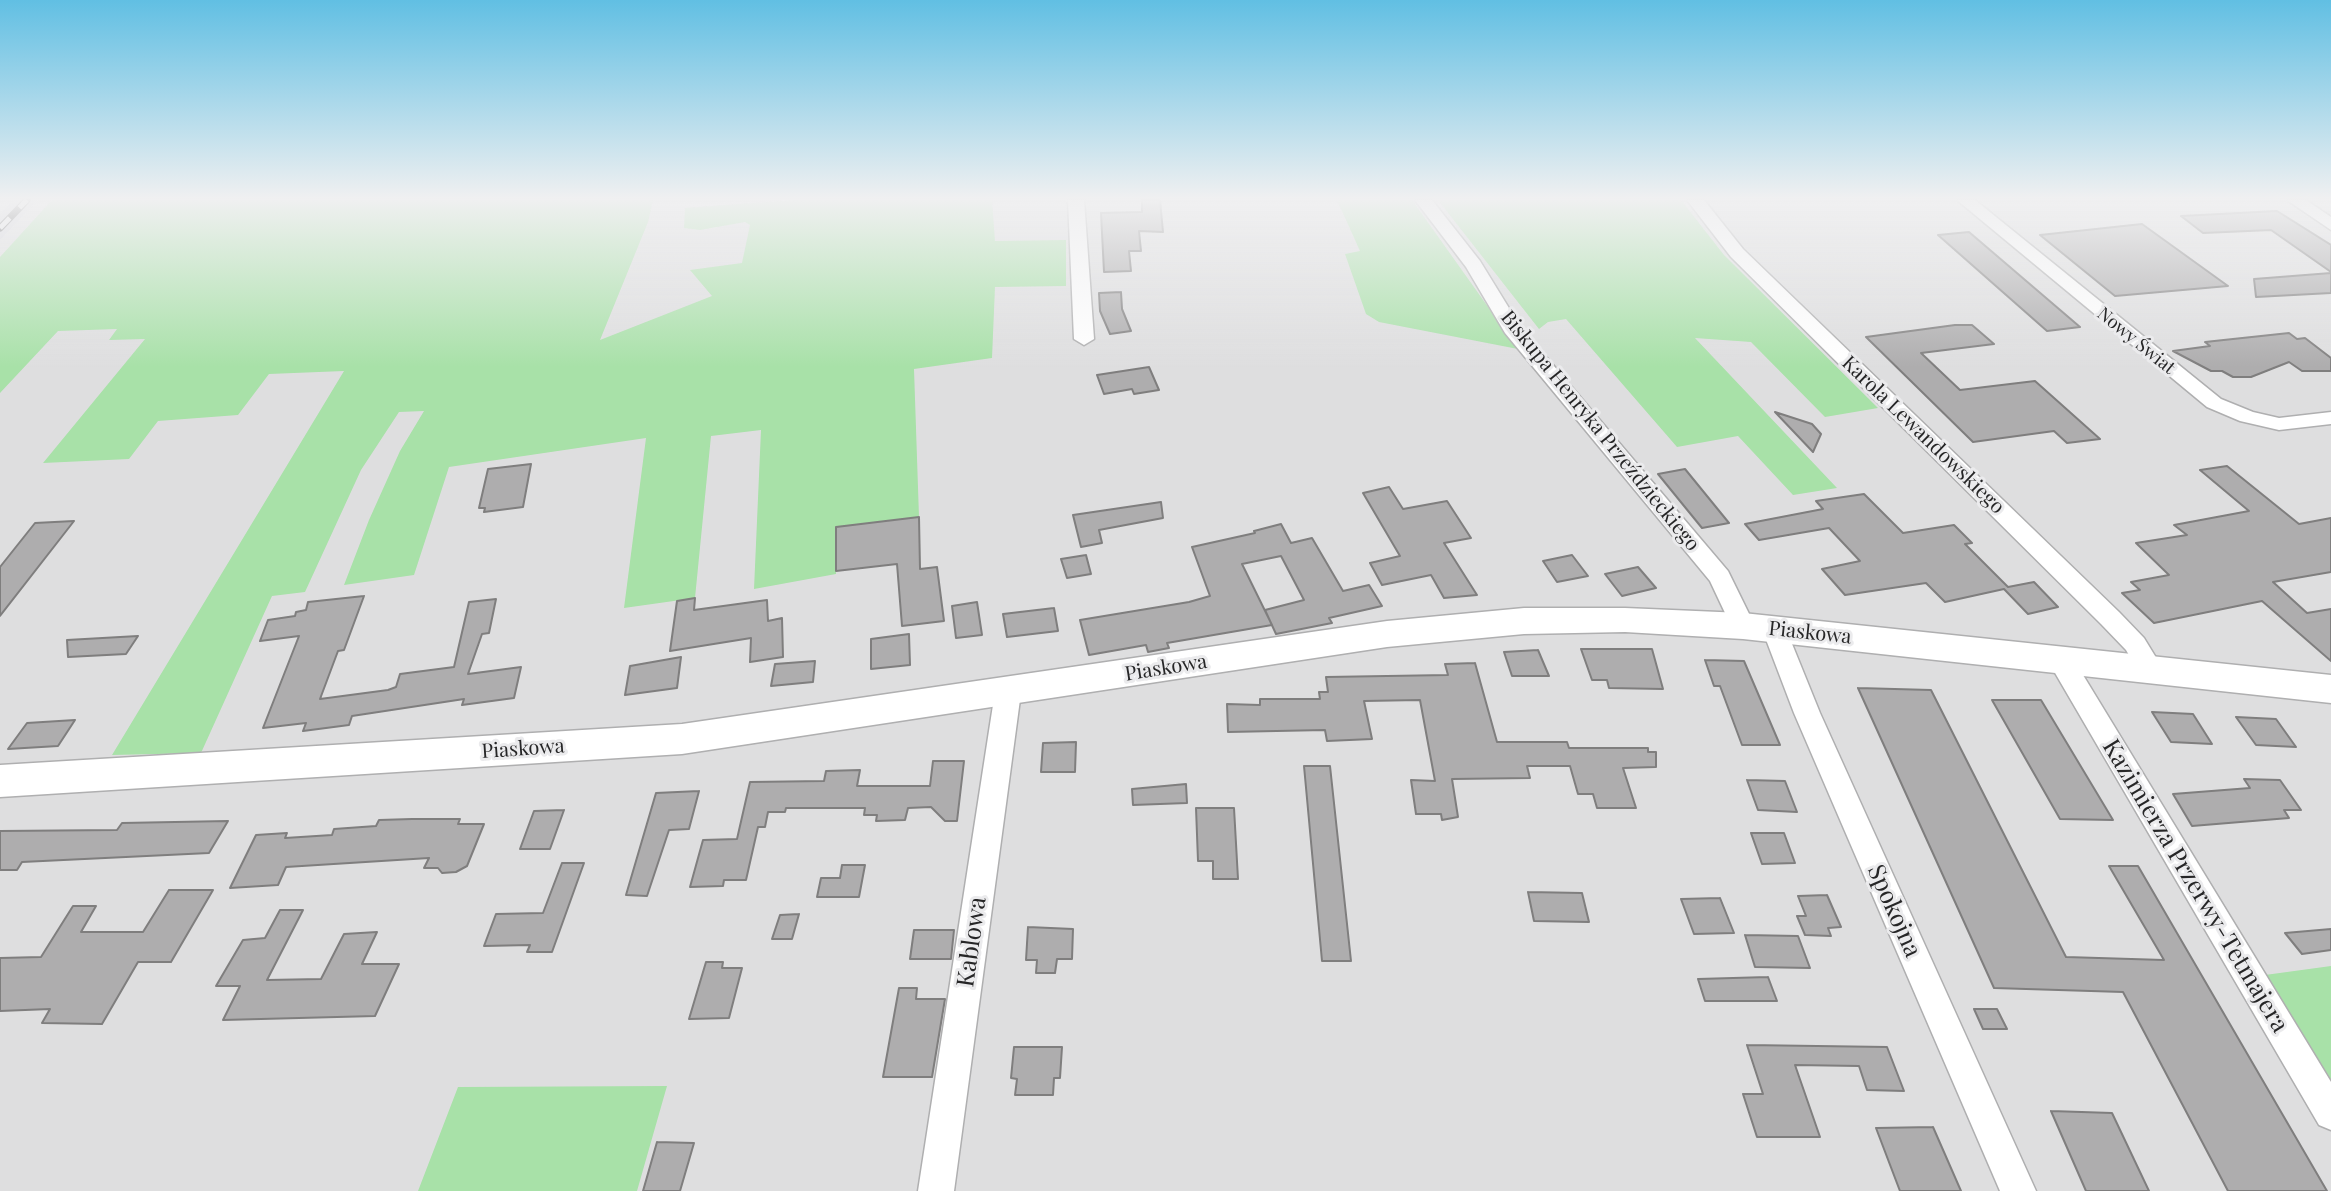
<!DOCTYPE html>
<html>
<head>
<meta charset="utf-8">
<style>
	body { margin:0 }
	canvas { display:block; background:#dededf }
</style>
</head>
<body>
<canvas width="2331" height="1191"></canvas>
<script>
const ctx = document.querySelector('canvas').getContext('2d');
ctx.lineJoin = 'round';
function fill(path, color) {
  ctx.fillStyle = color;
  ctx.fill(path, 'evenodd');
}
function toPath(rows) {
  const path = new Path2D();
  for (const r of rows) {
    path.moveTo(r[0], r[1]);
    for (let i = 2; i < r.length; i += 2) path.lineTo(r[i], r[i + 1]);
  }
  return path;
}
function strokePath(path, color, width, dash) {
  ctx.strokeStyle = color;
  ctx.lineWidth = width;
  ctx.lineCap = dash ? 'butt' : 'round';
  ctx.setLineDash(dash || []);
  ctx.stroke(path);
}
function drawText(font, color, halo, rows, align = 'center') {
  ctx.font = font + ' "Playfair Display",serif';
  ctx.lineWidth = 6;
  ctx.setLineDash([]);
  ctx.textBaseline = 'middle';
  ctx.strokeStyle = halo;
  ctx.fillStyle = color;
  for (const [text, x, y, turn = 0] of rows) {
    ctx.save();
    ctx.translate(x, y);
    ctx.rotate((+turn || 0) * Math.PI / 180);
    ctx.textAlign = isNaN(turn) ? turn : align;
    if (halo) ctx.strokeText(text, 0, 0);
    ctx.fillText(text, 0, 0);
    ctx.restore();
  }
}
const built = toPath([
	[14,200,38,200,0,240,0,214]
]);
const green = toPath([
	[52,200,653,200,648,222,600,340,712,296,690,270,742,263,750,225,745,222,700,230,684,228,685,208,795,200,992,200,995,241,1066,240,1066,286,995,287,992,358,914,369,919,517,836,527,836,574,754,589,761,430,711,436,695,598,624,608,646,438,449,467,414,575,344,585,369,520,400,451,424,411,399,412,361,470,305,592,272,596,201,753,112,755,344,371,269,374,238,415,158,421,129,459,43,463,145,339,109,340,117,329,58,331,0,393,0,257],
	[1337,200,1412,200,1518,349,1379,322,1366,314,1345,254,1360,251],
	[1438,200,1681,200,1724,255,1878,408,1825,417,1751,342,1695,338,1837,488,1793,495,1738,436,1677,447,1566,319,1548,322,1539,329],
	[2331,966,2331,1082,2265,975],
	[667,1086,637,1191,418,1191,458,1087]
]);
const building = toPath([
	[1142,200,1160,200,1163,232,1139,231,1141,251,1129,251,1131,271,1104,272,1101,213,1142,212,1142,200],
	[2277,211,2331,245,2331,272,2271,230,2203,233,2181,216,2277,211],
	[2142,224,2228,286,2115,296,2040,235,2142,224],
	[1969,232,2080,327,2047,331,1938,235,1969,232],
	[2331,273,2331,293,2256,297,2254,279,2331,273],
	[1121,292,1122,309,1131,331,1110,334,1100,311,1099,293,1121,292],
	[1955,325,1972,325,1994,344,1921,353,1960,390,2035,381,2100,439,2067,443,2054,431,1973,442,1866,337,1955,325],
	[2289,333,2297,339,2305,338,2331,358,2331,371,2302,371,2289,362,2251,377,2233,377,2222,371,2211,371,2173,351,2210,346,2205,342,2289,333],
	[1149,367,1159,390,1134,394,1132,389,1104,394,1097,375,1149,367],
	[1775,412,1812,424,1821,434,1813,452,1775,412],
	[531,464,523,507,484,512,485,508,479,508,488,469,531,464],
	[2227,466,2299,524,2331,518,2331,572,2273,582,2307,613,2331,609,2331,661,2262,601,2154,623,2122,593,2140,590,2131,582,2169,575,2136,543,2187,535,2174,525,2249,511,2200,470,2227,466],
	[1685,469,1729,523,1702,528,1658,474,1685,469],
	[1389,487,1403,509,1447,501,1471,538,1444,543,1477,595,1444,598,1431,575,1382,585,1370,563,1400,556,1363,493,1389,487],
	[1864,494,1903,533,1954,525,1972,543,1965,544,2008,587,2034,582,2058,607,2028,614,2004,589,1945,602,1926,583,1845,595,1822,569,1860,561,1829,528,1759,540,1745,524,1823,509,1816,501,1864,494],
	[1161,502,1163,518,1099,530,1102,543,1081,547,1073,515,1161,502],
	[919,517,920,569,937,567,944,621,902,626,897,564,836,571,836,527,919,517],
	[74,521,0,616,0,567,35,523,74,521],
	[1281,524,1291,543,1312,538,1343,591,1369,585,1382,606,1329,618,1332,623,1276,634,1265,610,1304,600,1281,556,1242,564,1272,625,1167,643,1169,648,1148,652,1146,645,1089,655,1080,620,1189,602,1210,596,1192,547,1255,533,1254,531,1281,524],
	[1086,555,1091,574,1067,578,1061,559,1086,555],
	[1572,555,1588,576,1557,582,1543,561,1572,555],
	[1638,567,1656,588,1622,596,1605,574,1638,567],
	[364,596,344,650,338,651,320,699,388,690,396,687,400,674,454,667,469,602,496,599,489,633,482,634,468,674,521,667,514,698,462,705,464,699,352,716,349,725,303,731,306,723,263,728,299,636,260,641,268,620,295,616,296,612,306,610,308,602,364,596],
	[695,598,694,610,767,600,768,621,782,618,783,657,750,662,751,638,670,651,677,601,695,598],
	[977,602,982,635,956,638,952,606,977,602],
	[1054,608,1058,631,1007,637,1003,614,1054,608],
	[909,634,910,665,871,669,871,639,909,634],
	[138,636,126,654,68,657,67,640,138,636],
	[1581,649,1652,649,1663,689,1609,688,1607,680,1592,680,1581,649],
	[1538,650,1549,676,1512,676,1504,652,1538,650],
	[681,657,677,688,625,695,630,666,681,657],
	[1705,660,1744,661,1780,745,1742,745,1720,686,1714,686,1705,660],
	[815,661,813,682,771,686,775,664,815,661],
	[1475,663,1497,742,1567,742,1569,748,1648,748,1648,752,1656,752,1656,767,1623,768,1636,808,1597,808,1593,794,1578,794,1570,766,1527,766,1530,778,1452,779,1458,817,1442,820,1441,814,1416,814,1411,780,1435,781,1420,700,1364,701,1372,739,1327,741,1325,730,1228,732,1227,704,1260,705,1260,699,1320,699,1319,692,1328,692,1326,677,1448,675,1445,664,1475,663],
	[1858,688,1931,690,2066,957,2164,960,2109,866,2138,866,2327,1191,2228,1191,2123,992,1994,988,1858,688],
	[1992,700,2041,700,2113,820,2060,819,1992,700],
	[2152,712,2193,714,2212,744,2171,742,2152,712],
	[2236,717,2276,719,2296,747,2256,745,2236,717],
	[75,720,58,746,8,749,27,723,75,720],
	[1076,742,1075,772,1041,772,1043,743,1076,742],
	[933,761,964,761,957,821,945,821,931,807,908,808,905,820,876,821,877,815,864,815,865,808,786,808,785,812,768,812,765,827,758,827,746,880,724,880,723,886,690,887,703,840,737,839,750,782,824,781,826,771,860,770,857,786,930,786,933,761],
	[1304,766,1330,766,1351,961,1322,961,1304,766],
	[2244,779,2280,780,2301,810,2284,810,2289,818,2192,826,2173,794,2250,788,2244,779],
	[1747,780,1785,781,1797,812,1758,810,1747,780],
	[1186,784,1187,803,1133,805,1132,789,1186,784],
	[699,791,689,829,669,830,647,896,626,895,656,793,699,791],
	[1196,808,1234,808,1238,879,1213,879,1213,861,1198,861,1196,808],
	[564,810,550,849,520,849,534,811,564,810],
	[412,819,460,819,458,824,484,824,467,866,456,872,442,873,438,868,424,868,429,858,286,867,278,885,230,888,256,835,287,833,285,838,332,835,334,829,376,826,379,820,412,819],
	[228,821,209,853,22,862,17,870,0,870,0,831,117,830,122,823,228,821],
	[1751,833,1784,833,1795,863,1762,864,1751,833],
	[562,863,584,863,552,952,527,952,530,945,484,946,496,914,543,913,562,863],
	[842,865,865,865,859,897,817,897,821,878,840,878,842,865],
	[169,890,213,890,171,962,138,962,102,1024,42,1023,50,1009,0,1011,0,958,41,957,73,906,96,906,81,932,143,932,169,890],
	[1528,892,1582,893,1589,922,1534,921,1528,892],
	[1827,895,1841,927,1828,928,1831,936,1805,935,1797,916,1806,916,1798,896,1827,895],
	[1720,898,1734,933,1694,934,1681,899,1720,898],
	[280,910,303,910,267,980,321,979,344,934,377,932,362,964,399,964,375,1016,223,1020,240,986,216,986,243,940,265,938,280,910],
	[799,914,792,939,772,939,780,915,799,914],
	[1028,927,1073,929,1072,959,1057,959,1055,973,1036,973,1037,960,1026,960,1028,927],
	[2331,929,2331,950,2302,954,2285,933,2331,929],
	[914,930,954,930,951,959,910,959,914,930],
	[1745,935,1798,936,1810,968,1755,967,1745,935],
	[706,962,723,962,722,968,742,968,729,1018,689,1019,706,962],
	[1768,977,1777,1001,1705,1001,1698,979,1768,977],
	[899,988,917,988,916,999,945,999,932,1077,883,1077,899,988],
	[1974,1009,1997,1009,2007,1029,1983,1029,1974,1009],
	[1747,1045,1887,1047,1904,1091,1867,1090,1859,1066,1795,1065,1820,1137,1757,1137,1743,1094,1763,1094,1747,1045],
	[1014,1047,1062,1047,1060,1078,1054,1078,1053,1095,1015,1095,1017,1079,1011,1078,1014,1047],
	[2051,1111,2112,1113,2149,1191,2086,1191,2051,1111],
	[1933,1127,1961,1191,1900,1191,1876,1128,1933,1127],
	[657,1142,694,1143,680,1191,643,1191,657,1142]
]);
const street = toPath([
	[1068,200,1084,200,1094,339,1084,345,1074,339,1068,200],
	[1415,200,1432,200,1480,261,1520,326,1728,571,1755,626,1752,632,1743,635,1734,632,1710,581,1505,333,1466,267,1415,200],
	[1687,200,1704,200,1743,249,2119,612,2144,638,2163,669,2159,676,2150,678,2141,676,2126,650,2101,624,1731,257,1687,200],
	[1957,200,1975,200,2221,399,2253,412,2279,418,2331,412,2331,424,2279,430,2240,421,2207,407,1957,200],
	[2287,200,2306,200,2331,217,2331,230,2287,200],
	[1774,620,1783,623,1786,629,1820,713,2036,1191,2000,1191,1794,713,1762,629,1765,623,1774,620],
	[2060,650,2069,652,2331,1082,2331,1130,2319,1125,2051,666,2047,659,2051,652,2060,650],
	[1008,682,1017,685,1021,692,954,1191,918,1191,995,692,999,685,1008,682]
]);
const secondary = toPath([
	[1524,608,1625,608,1743,613,2331,675,2331,703,1743,639,1625,632,1524,634,1387,647,682,754,0,797,0,765,682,724,1387,621,1524,608]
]);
const rail = toPath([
	[0,228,27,200]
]);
const farStreetnames = [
	["Nowy Świat",2136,341,39]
];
const streetNames = [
	["Biskupa Henryka Przeździeckiego",1600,431,51],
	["Karola Lewandowskiego",1923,435,44],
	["Piaskowa",1810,633,6],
	["Piaskowa",1166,668,-9],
	["Piaskowa",523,749,-4]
];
const nearStreetnames = [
	["Kazimierza Przerwy-Tetmajera",2195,886,59],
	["Spokojna",1894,911,66],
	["Kablowa",972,942,-82]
];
fill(built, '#d2d2da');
fill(green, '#a8e1a8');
fill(building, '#aeadae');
strokePath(building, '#7f7e7e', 2);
strokePath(street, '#afafb0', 3);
strokePath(secondary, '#afafb0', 3);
fill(street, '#fff');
fill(secondary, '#fff');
strokePath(rail, '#39393a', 7);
strokePath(rail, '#ebebed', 5, [14]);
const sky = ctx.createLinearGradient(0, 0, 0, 367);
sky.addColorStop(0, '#61bfe3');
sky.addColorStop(0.54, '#f0f0f1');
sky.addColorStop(1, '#f0f0f100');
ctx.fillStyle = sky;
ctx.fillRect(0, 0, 2331, 367);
drawText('18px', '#262627', '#ebebed', farStreetnames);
drawText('20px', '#262627', '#ebebed', streetNames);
drawText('24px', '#262627', '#ebebed', nearStreetnames);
</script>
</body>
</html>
